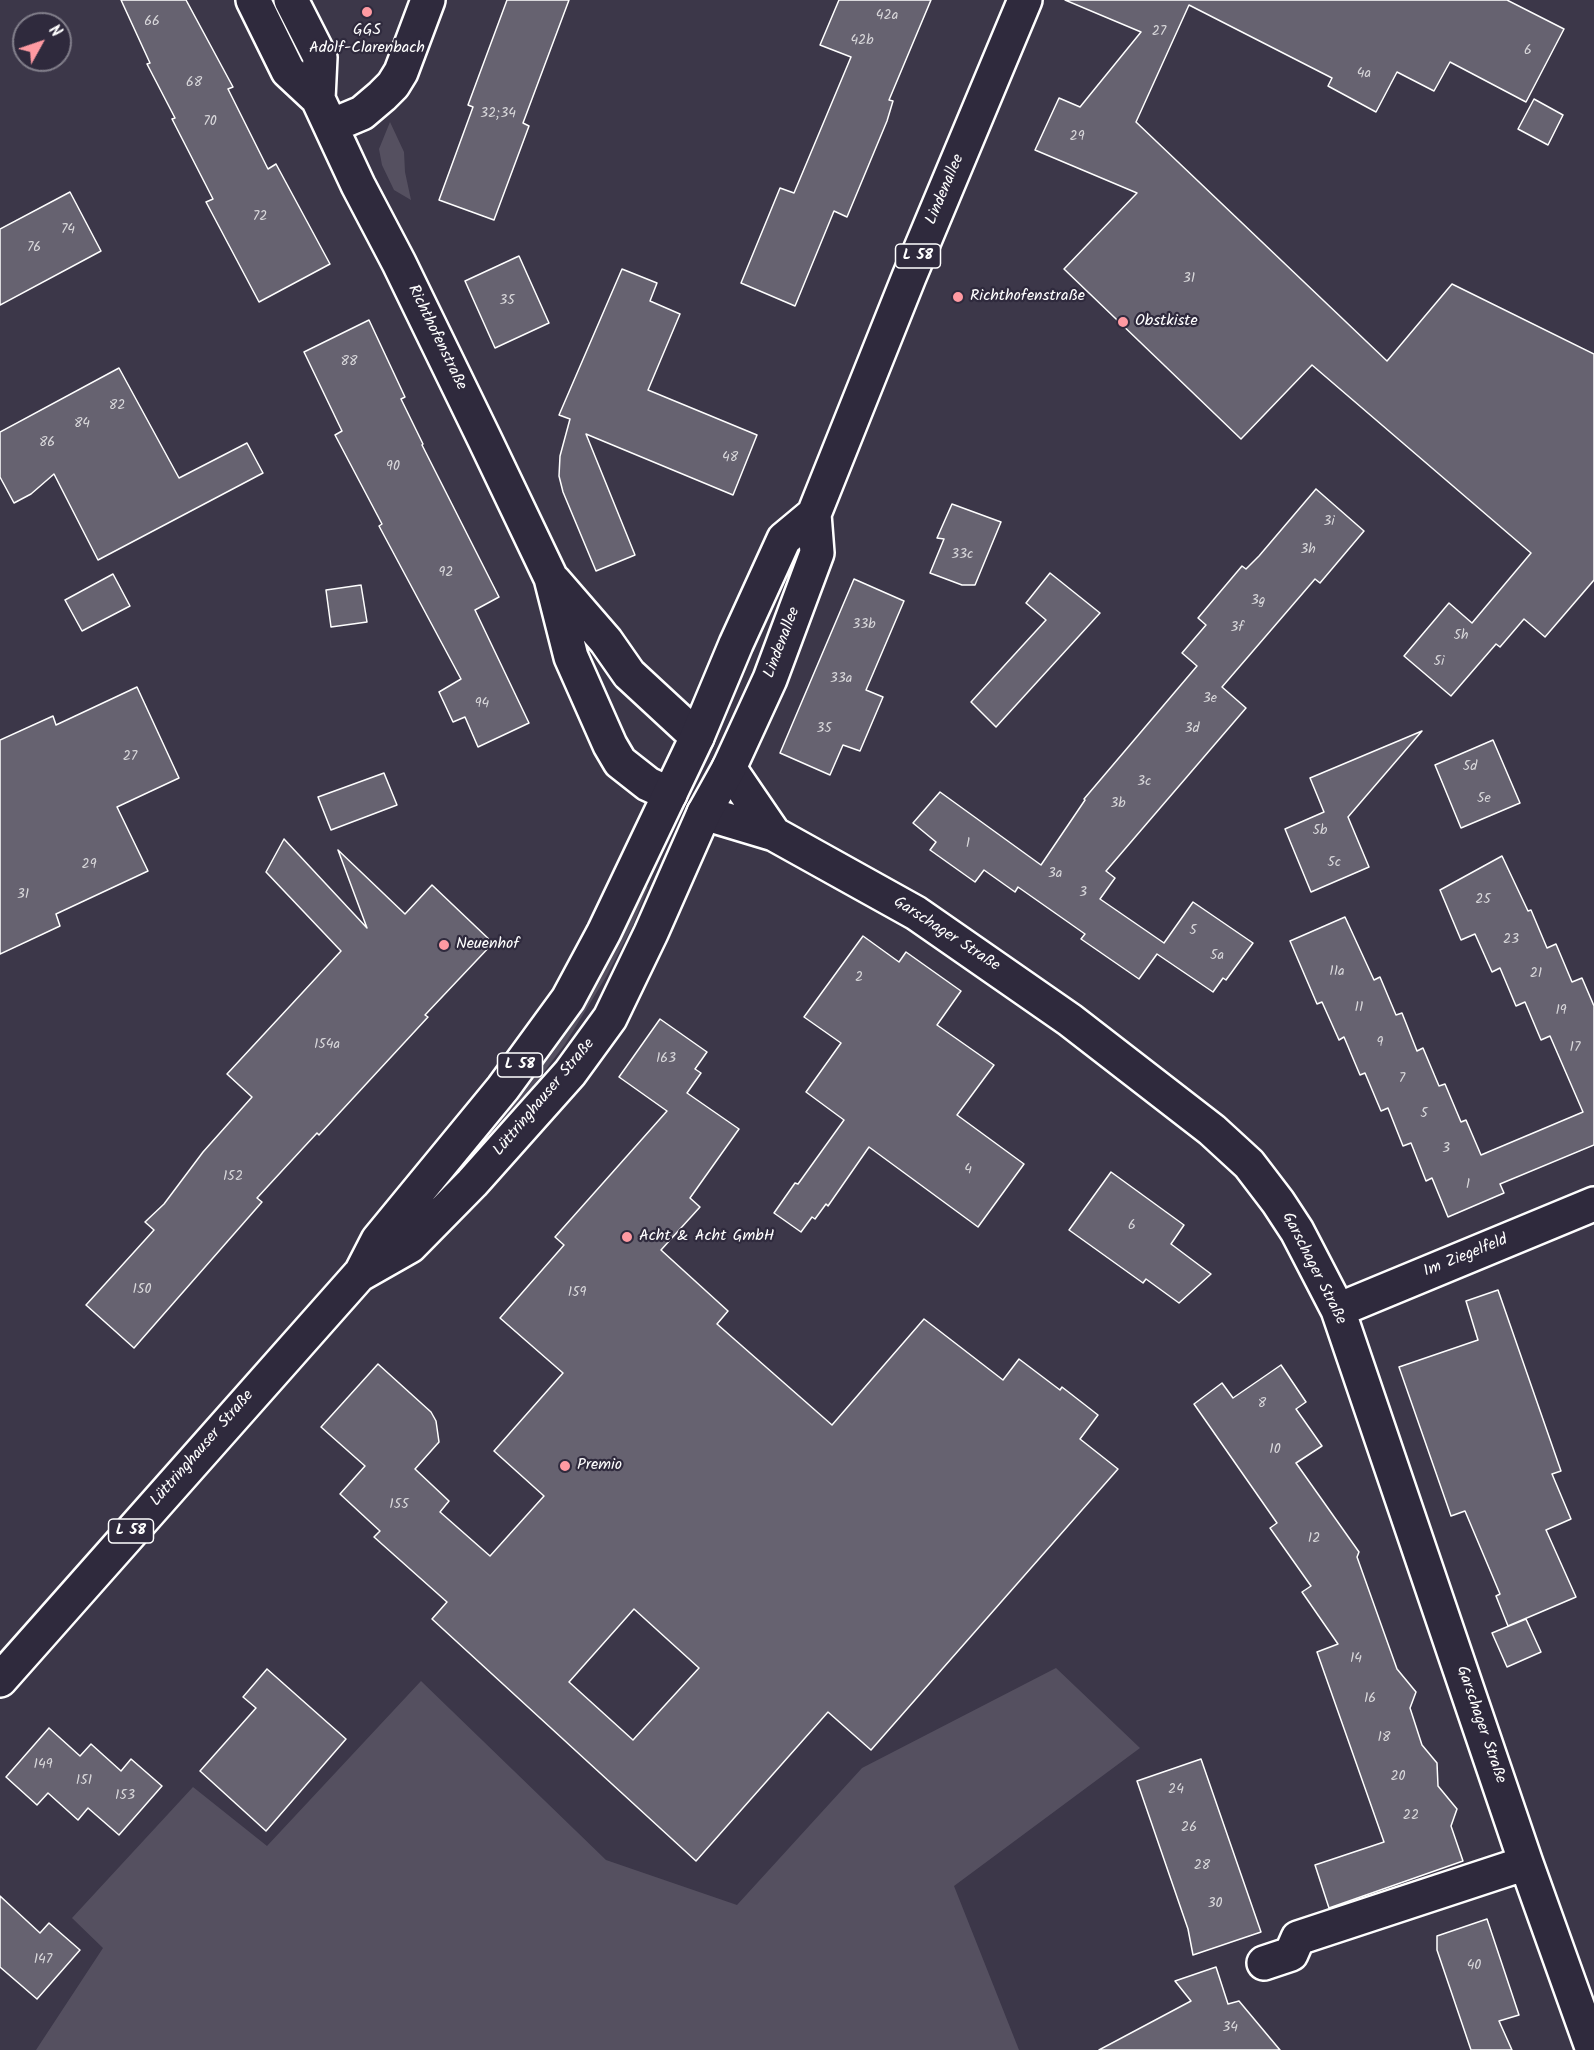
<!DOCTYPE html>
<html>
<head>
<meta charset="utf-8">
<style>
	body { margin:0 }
	#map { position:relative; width:1594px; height:2050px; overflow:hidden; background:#3c3749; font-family:Kalam,sans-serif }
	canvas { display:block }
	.north { position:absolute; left:12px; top:12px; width:60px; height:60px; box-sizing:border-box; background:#2f2a3d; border:2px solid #827f8b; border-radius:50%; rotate:50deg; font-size:16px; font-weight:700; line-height:24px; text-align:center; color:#fff }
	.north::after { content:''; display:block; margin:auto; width:21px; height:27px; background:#ff9aa2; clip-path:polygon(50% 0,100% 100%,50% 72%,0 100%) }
</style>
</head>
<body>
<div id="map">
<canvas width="1594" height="2050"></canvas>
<div class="north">N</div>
</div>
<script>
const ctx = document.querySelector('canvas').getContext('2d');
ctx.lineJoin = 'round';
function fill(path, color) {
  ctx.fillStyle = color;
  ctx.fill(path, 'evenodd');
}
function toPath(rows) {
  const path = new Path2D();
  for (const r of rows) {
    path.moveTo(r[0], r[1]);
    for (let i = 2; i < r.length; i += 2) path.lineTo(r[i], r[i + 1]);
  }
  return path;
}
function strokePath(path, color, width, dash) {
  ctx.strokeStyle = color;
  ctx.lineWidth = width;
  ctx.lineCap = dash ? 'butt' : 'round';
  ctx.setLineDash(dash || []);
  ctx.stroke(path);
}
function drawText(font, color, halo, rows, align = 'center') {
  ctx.font = font + ' Kalam,sans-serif';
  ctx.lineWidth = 4.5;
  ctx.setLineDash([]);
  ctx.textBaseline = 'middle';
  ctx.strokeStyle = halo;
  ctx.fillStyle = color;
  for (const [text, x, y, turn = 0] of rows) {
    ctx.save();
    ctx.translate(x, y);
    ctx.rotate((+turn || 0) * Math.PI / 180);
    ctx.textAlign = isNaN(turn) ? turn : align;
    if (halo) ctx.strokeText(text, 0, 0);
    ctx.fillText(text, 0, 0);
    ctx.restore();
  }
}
const green = toPath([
	[390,122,404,152,405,172,411,200,394,190,382,165,379,149],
	[641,884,648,887,633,925,606,977,565,1044,521,1102,486,1142,443,1187,439,1186],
	[1056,1668,1140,1748,954,1886,1019,2050,36,2050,103,1948,72,1918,193,1787,267,1846,421,1681,606,1860,737,1905,862,1768]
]);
const building = toPath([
	[121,0,186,0,233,87,228,89,268,169,276,164,330,264,259,302,206,202,213,199,172,119,175,118,147,64,150,63,121,0],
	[507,0,569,0,523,123,529,126,494,220,439,200,473,107,468,105,507,0],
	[839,0,931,0,889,100,893,101,887,121,847,217,834,211,795,306,741,283,780,188,794,193,851,57,820,45,839,0],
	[1065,0,1507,0,1564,29,1526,102,1450,62,1434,91,1397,72,1376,112,1328,86,1332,78,1189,5,1136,122,1387,361,1452,284,1594,354,1594,580,1545,637,1524,619,1500,647,1496,644,1451,696,1404,656,1449,603,1472,623,1531,553,1312,365,1241,439,1064,269,1137,193,1035,150,1059,98,1080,107,1141,32,1065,0],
	[1534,99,1563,115,1548,145,1518,129,1534,99],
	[70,192,101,251,0,305,0,229,70,192],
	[519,256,549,323,495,348,465,281,519,256],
	[622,269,657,283,650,301,680,314,648,390,757,435,733,495,586,434,635,555,596,571,563,492,559,476,560,456,570,419,559,415,622,269],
	[369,320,405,397,401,399,423,444,422,445,499,597,475,610,529,723,478,747,465,717,453,722,439,692,461,679,379,526,382,524,335,435,342,431,304,352,369,320],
	[119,368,179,478,247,443,263,473,98,560,54,474,31,494,14,503,0,477,0,432,119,368],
	[1316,489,1364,531,1320,583,1315,579,1222,687,1246,708,1106,871,1115,878,1100,899,1164,943,1193,902,1253,943,1226,980,1223,978,1213,992,1157,954,1139,979,1081,939,1085,934,1018,887,1015,892,984,870,975,882,930,850,936,842,913,823,940,792,1041,865,1085,800,1084,799,1197,666,1182,653,1206,625,1198,618,1242,566,1246,569,1259,556,1316,489],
	[952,504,1001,522,975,585,962,585,930,573,944,539,937,538,952,504],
	[1050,573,1100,613,996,727,971,702,1046,620,1026,603,1050,573],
	[113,574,130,606,82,631,65,600,113,574],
	[854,579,904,601,866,690,883,697,860,751,843,745,830,775,780,753,854,579],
	[361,585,367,622,331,627,326,590,361,585],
	[137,687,179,778,117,807,148,871,56,914,60,926,0,954,0,740,53,716,56,725,137,687],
	[1422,731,1348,817,1369,867,1311,892,1285,829,1324,812,1310,778,1422,731],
	[1493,740,1520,803,1461,828,1435,765,1493,740],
	[384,773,397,805,331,830,318,797,384,773],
	[284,839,367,928,338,850,405,914,432,885,493,943,425,1015,428,1017,319,1135,317,1133,304,1147,257,1198,262,1202,134,1348,86,1305,154,1230,145,1222,164,1204,203,1152,252,1097,227,1074,341,951,266,872,284,839],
	[1502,856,1528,911,1531,910,1547,948,1556,944,1572,982,1582,978,1594,1006,1594,1145,1500,1184,1504,1193,1448,1217,1432,1178,1426,1181,1411,1143,1403,1146,1388,1108,1381,1111,1365,1073,1360,1075,1344,1037,1339,1040,1322,1002,1317,1004,1290,941,1345,917,1374,980,1380,977,1396,1015,1402,1013,1417,1051,1423,1048,1439,1086,1445,1084,1461,1122,1466,1120,1481,1155,1583,1112,1550,1036,1541,1040,1525,1002,1516,1006,1500,968,1492,972,1475,934,1461,940,1440,890,1502,856],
	[863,936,899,962,906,952,961,991,937,1025,994,1065,957,1115,1024,1164,978,1227,869,1147,828,1206,826,1204,815,1219,812,1217,801,1232,774,1213,795,1183,798,1184,844,1120,806,1092,841,1043,804,1017,863,936],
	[660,1019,707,1052,695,1069,701,1073,687,1093,739,1129,690,1198,700,1207,661,1250,728,1311,717,1324,832,1425,924,1319,1003,1380,1019,1359,1060,1390,1062,1387,1098,1415,1080,1439,1118,1469,871,1750,828,1712,696,1861,432,1619,447,1602,374,1537,380,1531,340,1494,365,1466,321,1427,378,1364,431,1412,436,1421,439,1442,415,1469,449,1501,440,1512,490,1556,544,1496,494,1451,563,1373,500,1318,564,1245,555,1237,667,1111,619,1077,660,1019],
	[634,1609,699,1668,633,1740,569,1682,634,1609],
	[1111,1172,1184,1225,1171,1244,1211,1274,1179,1303,1146,1279,1143,1283,1069,1230,1111,1172],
	[1498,1290,1561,1471,1552,1474,1571,1519,1546,1530,1576,1597,1508,1626,1496,1596,1500,1594,1465,1511,1451,1516,1399,1367,1478,1340,1466,1301,1498,1290],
	[1281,1365,1306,1402,1296,1409,1322,1446,1296,1463,1359,1552,1357,1557,1397,1669,1416,1692,1410,1708,1422,1745,1437,1763,1438,1786,1457,1809,1451,1826,1463,1861,1329,1908,1315,1865,1384,1842,1317,1652,1338,1644,1302,1592,1311,1586,1270,1528,1277,1523,1194,1404,1222,1383,1233,1398,1281,1365],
	[1526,1619,1541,1652,1507,1667,1492,1633,1526,1619],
	[267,1669,346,1739,266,1831,200,1771,256,1708,243,1697,267,1669],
	[49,1728,80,1756,91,1744,121,1771,131,1759,162,1786,119,1835,88,1808,78,1820,48,1793,37,1805,6,1777,49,1728],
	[1201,1759,1261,1932,1193,1955,1188,1929,1137,1781,1201,1759],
	[0,1896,40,1933,49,1923,80,1950,37,1999,0,1967,0,1896],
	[1487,1919,1519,2015,1499,2021,1512,2050,1471,2050,1437,1950,1437,1936,1487,1919],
	[1216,1967,1228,2004,1239,2001,1280,2050,1099,2050,1191,2001,1175,1981,1216,1967]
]);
const minor = toPath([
	[253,0,288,71,318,99,358,185,399,263,485,440,551,578,571,657,610,745,620,762,648,784,670,794],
	[291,0,320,57,318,99],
	[331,126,362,113,382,96,393,85,401,72,428,0],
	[554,581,606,641,629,674,697,737],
	[729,768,774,834],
	[704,813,774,834,916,913,1070,1020,1212,1130,1249,1164,1278,1202,1297,1231,1338,1310,1526,1863,1593,2050],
	[1338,1310,1594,1204],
	[1264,1963,1291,1954,1298,1938,1526,1863]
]);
const primary = toPath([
	[361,1273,378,1240,503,1088,568,999,604,932,697,737,736,644,784,539,814,514],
	[0,1680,359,1275,410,1246,472,1183,570,1073,610,1018,651,933,704,813,729,768,770,679,817,553,814,514,909,277,1025,0]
]);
const markers = [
	[367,12,6,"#ff9aa2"],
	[958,297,6,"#ff9aa2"],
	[1123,322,6,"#ff9aa2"],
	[444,945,6,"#ff9aa2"],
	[627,1237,6,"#ff9aa2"],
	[565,1466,6,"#ff9aa2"]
];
const numberNames = [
	["42a",887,17],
	["66",152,23],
	["27",1159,33],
	["42b",862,42],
	["6",1528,52],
	["4a",1364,75],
	["68",194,84],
	["32;34",498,115],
	["70",210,123],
	["29",1077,138],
	["72",260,218],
	["74",68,231],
	["76",34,249],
	["31",1189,280],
	["35",507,302],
	["88",349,363],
	["82",117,407],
	["84",82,425],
	["86",47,444],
	["48",730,459],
	["90",393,468],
	["3i",1329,523],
	["3h",1308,551],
	["33c",962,556],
	["92",446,574],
	["3g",1258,602],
	["33b",864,626],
	["3f",1237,629],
	["5h",1461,637],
	["5i",1439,663],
	["33a",841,680],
	["3e",1210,700],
	["94",482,705],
	["35",824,730],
	["3d",1192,730],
	["27",130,758],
	["5d",1470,768],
	["3c",1144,783],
	["5e",1484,800],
	["3b",1118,805],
	["5b",1320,832],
	["1",968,845],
	["5c",1334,864],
	["29",89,866],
	["3a",1055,875],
	["3",1083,894],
	["31",23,896],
	["25",1483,901],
	["5",1193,932],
	["23",1511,941],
	["5a",1217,957],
	["11a",1337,973],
	["21",1536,975],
	["2",859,979],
	["11",1359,1009],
	["19",1561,1012],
	["9",1380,1044],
	["154a",327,1046],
	["17",1575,1049],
	["163",666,1060],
	["7",1402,1080],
	["5",1424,1115],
	["3",1446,1150],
	["4",968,1171],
	["152",233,1178],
	["1",1468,1186],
	["6",1132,1227],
	["150",142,1291],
	["159",577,1294],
	["8",1262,1405],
	["10",1275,1451],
	["155",399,1506],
	["12",1314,1540],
	["14",1356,1660],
	["16",1370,1700],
	["18",1384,1739],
	["149",43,1766],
	["20",1398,1778],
	["151",84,1782],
	["24",1176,1791],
	["153",125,1797],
	["22",1411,1817],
	["26",1189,1829],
	["28",1202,1867],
	["30",1215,1905],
	["147",43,1961],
	["40",1474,1967],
	["34",1230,2029]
];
const shields = [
	[918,256,45],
	[520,1065,45],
	[131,1531,45]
];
const shieldNames = [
	["L 58",918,256],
	["L 58",520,1065],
	["L 58",131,1531]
];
const poiNames = [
	["GGS",367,31,"center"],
	["Adolf-Clarenbach",367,49,"center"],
	["Richthofenstraße",970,297],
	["Obstkiste",1135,322],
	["Neuenhof",456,945],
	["Acht & Acht GmbH",639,1237],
	["Premio",577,1466]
];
const streetNames = [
	["Lindenallee",946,190,-67],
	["Richthofenstraße",436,338,64],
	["Lindenallee",783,643,-69],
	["Garschager Straße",946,935,33],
	["Lüttringhauser Straße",545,1098,-50],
	["Im Ziegelfeld",1466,1257,-22],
	["Garschager Straße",1313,1269,63],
	["Lüttringhauser Straße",203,1449,-49],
	["Garschager Straße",1480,1725,71]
];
fill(green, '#555060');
fill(building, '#666270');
strokePath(building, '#fff', 1.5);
strokePath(minor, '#fff', 38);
strokePath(primary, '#fff', 38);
strokePath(minor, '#2f2a3d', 33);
strokePath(primary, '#2f2a3d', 33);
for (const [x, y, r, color] of markers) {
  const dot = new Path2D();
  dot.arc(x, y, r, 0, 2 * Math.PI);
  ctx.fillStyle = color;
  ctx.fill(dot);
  strokePath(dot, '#2f2a3d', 2);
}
drawText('14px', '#d9d8db', null, numberNames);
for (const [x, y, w] of shields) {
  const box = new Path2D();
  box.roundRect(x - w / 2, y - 12, w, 24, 4.5);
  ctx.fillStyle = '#2f2a3d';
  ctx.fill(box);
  strokePath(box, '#fff', 1.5);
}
drawText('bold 15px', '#fff', null, shieldNames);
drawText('16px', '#fff', '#2f2a3d', poiNames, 'left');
drawText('16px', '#fff', '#2f2a3d', streetNames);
</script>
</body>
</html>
